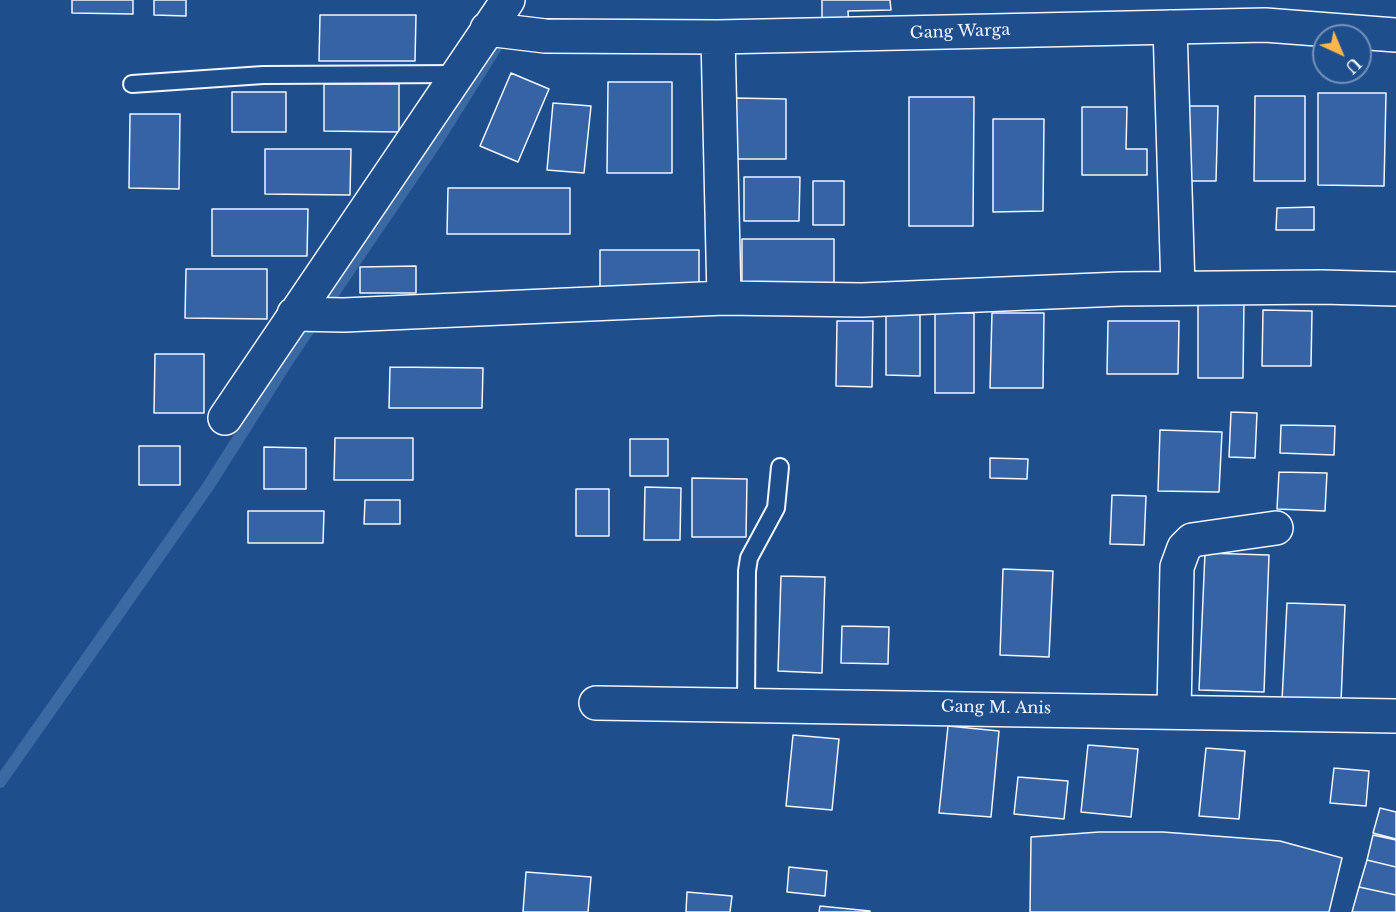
<!DOCTYPE html>
<html>
<head>
<meta charset="utf-8">
<style>
	body { margin:0 }
	#map { position:relative; width:1396px; height:912px; overflow:hidden; background:#1f4e8c; font-family:"Libre Baskerville",serif }
	canvas { display:block }
	.north { position:absolute; left:1312px; top:24px; width:60px; height:60px; box-sizing:border-box; background:#1f4e8c; border:2px solid #7391ba; border-radius:50%; rotate:136deg; font-size:16px; font-weight:700; line-height:24px; text-align:center; color:#f2f6ff }
	.north::after { content:''; display:block; margin:auto; width:21px; height:27px; background:#ffb74d; clip-path:polygon(50% 0,100% 100%,50% 72%,0 100%) }
</style>
</head>
<body>
<div id="map">
<canvas width="1396" height="912"></canvas>
<div class="north">U</div>
</div>
<script>
const ctx = document.querySelector('canvas').getContext('2d');
ctx.lineJoin = 'round';
function toPath(rows) {
  const path = new Path2D();
  for (const r of rows) {
    path.moveTo(r[0], r[1]);
    for (let i = 2; i < r.length; i += 2) path.lineTo(r[i], r[i + 1]);
  }
  return path;
}
function strokePath(path, color, width, dash) {
  ctx.strokeStyle = color;
  ctx.lineWidth = width;
  ctx.lineCap = dash ? 'butt' : 'round';
  ctx.setLineDash(dash || []);
  ctx.stroke(path);
}
function fill(path, color) {
  ctx.fillStyle = color;
  ctx.fill(path, 'evenodd');
}
function drawText(font, color, halo, rows, align = 'center') {
  ctx.font = font + ' "Libre Baskerville",serif';
  ctx.lineWidth = 4.5;
  ctx.setLineDash([]);
  ctx.textBaseline = 'middle';
  ctx.strokeStyle = halo;
  ctx.fillStyle = color;
  for (const [text, x, y, turn = 0] of rows) {
    ctx.save();
    ctx.translate(x, y);
    ctx.rotate((+turn || 0) * Math.PI / 180);
    ctx.textAlign = isNaN(turn) ? turn : align;
    if (halo) ctx.strokeText(text, 0, 0);
    ctx.fillText(text, 0, 0);
    ctx.restore();
  }
}
const stream = toPath([
	[0,782,209,485,290,357,439,138,496,47]
]);
const building = toPath([
	[72,0,133,0,133,14,72,13,72,0],
	[154,0,186,0,186,16,154,15,154,0],
	[822,0,890,0,891,10,848,11,849,28,822,29,822,0],
	[320,15,416,15,415,61,319,61,320,15],
	[511,73,549,89,518,162,480,146,511,73],
	[608,82,672,82,672,173,607,173,608,82],
	[324,84,399,84,399,132,324,131,324,84],
	[232,92,286,92,286,132,232,132,232,92],
	[1318,93,1386,93,1384,186,1318,185,1318,93],
	[1255,96,1305,96,1305,181,1254,181,1255,96],
	[909,97,974,97,973,226,909,226,909,97],
	[735,98,786,99,786,159,734,159,735,98],
	[553,103,591,106,584,173,547,170,553,103],
	[1179,106,1218,106,1216,181,1179,181,1179,106],
	[1082,107,1127,107,1126,149,1147,149,1147,175,1082,175,1082,107],
	[130,114,180,114,179,189,129,188,130,114],
	[993,119,1044,119,1043,211,993,212,993,119],
	[265,149,351,149,350,195,265,194,265,149],
	[744,177,800,177,799,221,744,221,744,177],
	[813,181,844,181,844,225,813,225,813,181],
	[448,188,570,188,570,234,447,234,448,188],
	[1314,207,1314,230,1276,230,1277,208,1314,207],
	[212,209,308,209,307,256,212,256,212,209],
	[742,239,834,239,834,291,742,291,742,239],
	[600,250,699,250,699,290,600,290,600,250],
	[416,266,416,293,360,293,360,267,416,266],
	[186,269,267,269,267,319,185,318,186,269],
	[1198,301,1244,301,1243,378,1198,378,1198,301],
	[1263,310,1312,311,1311,366,1262,366,1263,310],
	[886,313,920,314,920,376,886,375,886,313],
	[935,313,974,313,974,393,935,393,935,313],
	[992,313,1044,313,1043,388,990,388,992,313],
	[837,321,873,321,872,387,836,386,837,321],
	[1108,321,1179,321,1178,374,1107,374,1108,321],
	[155,354,204,354,204,413,154,413,155,354],
	[390,367,483,368,482,408,389,408,390,367],
	[1231,412,1257,413,1255,458,1229,457,1231,412],
	[1281,425,1335,426,1334,455,1280,453,1281,425],
	[1160,430,1222,432,1219,492,1158,491,1160,430],
	[335,438,413,438,413,480,334,480,335,438],
	[630,439,668,439,668,476,630,476,630,439],
	[139,446,180,446,180,485,139,485,139,446],
	[264,447,306,448,306,489,264,489,264,447],
	[990,458,1028,459,1027,479,990,478,990,458],
	[1279,472,1327,473,1325,511,1277,509,1279,472],
	[692,478,747,479,746,537,692,537,692,478],
	[645,487,681,488,680,540,644,540,645,487],
	[576,489,609,489,609,536,576,536,576,489],
	[1112,495,1146,496,1144,545,1110,544,1112,495],
	[365,500,400,500,400,524,364,524,365,500],
	[248,511,324,511,323,543,248,543,248,511],
	[1205,553,1269,555,1264,692,1199,690,1205,553],
	[1003,569,1053,571,1049,657,1000,655,1003,569],
	[781,576,825,577,822,673,778,671,781,576],
	[1287,603,1345,605,1341,702,1282,700,1287,603],
	[842,626,889,627,888,664,841,663,842,626],
	[948,726,999,731,991,817,939,813,948,726],
	[793,735,839,739,832,810,786,806,793,735],
	[1088,745,1138,749,1131,817,1081,812,1088,745],
	[1206,748,1245,751,1239,819,1199,816,1206,748],
	[1334,768,1369,771,1366,806,1330,803,1334,768],
	[1018,777,1068,781,1064,819,1014,814,1018,777],
	[1380,808,1396,812,1396,839,1373,833,1380,808],
	[1099,832,1163,832,1280,841,1342,858,1329,912,1030,912,1031,837,1099,832],
	[1373,835,1396,840,1396,867,1367,860,1373,835],
	[1367,860,1396,867,1396,895,1359,887,1367,860],
	[789,867,827,871,825,896,787,892,789,867],
	[526,872,591,877,588,912,523,912,526,872],
	[1359,887,1396,895,1396,912,1352,912,1359,887],
	[687,892,732,896,730,912,686,912,687,892],
	[820,906,870,911,870,912,819,912,820,906]
]);
const lane = toPath([
	[132,84,263,75,458,74],
	[746,705,747,571,749,558,776,508,780,467]
]);
const street = toPath([
	[1170,27,1178,288],
	[487,29,545,36,718,37,1265,25,1396,35],
	[718,37,724,298],
	[294,314,344,315,724,298,862,300,1120,289,1322,287,1396,289],
	[225,418,508,0],
	[596,703,1396,716],
	[1174,711,1177,567,1184,548,1192,540,1276,528]
]);
const streetNames = [
	["Gang Warga",960,32,-2],
	["Gang M. Anis",996,708,1]
];
strokePath(stream, '#3b69a3', 12);
fill(building, '#3563a3');
strokePath(building, '#f2f6ff', 1.5);
strokePath(lane, '#f2f6ff', 20);
strokePath(street, '#f2f6ff', 36);
strokePath(lane, '#1f4e8c', 16);
strokePath(street, '#1f4e8c', 33);
drawText('16px', '#f2f6ff', '#1f4e8c', streetNames);
</script>
</body>
</html>
